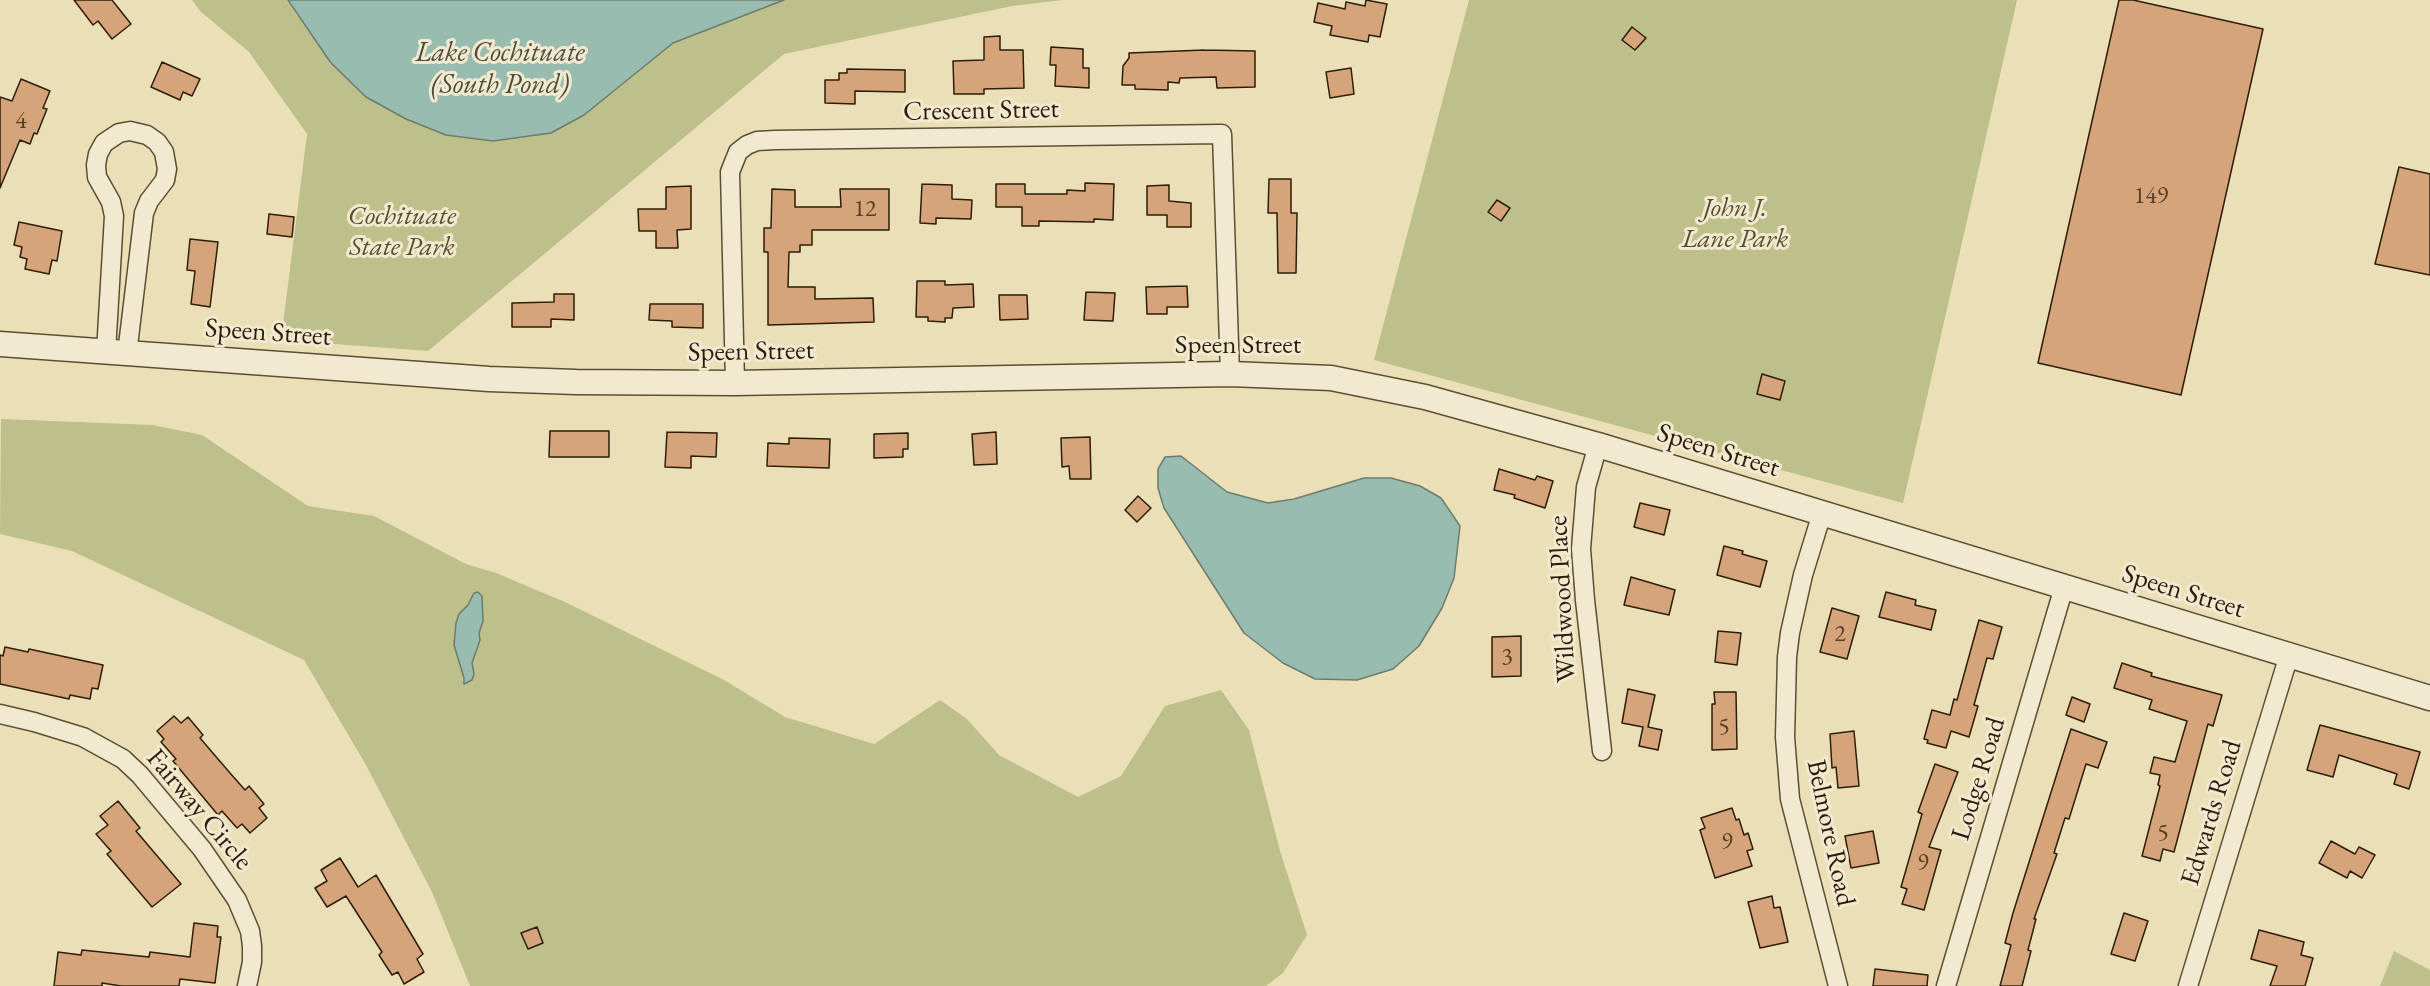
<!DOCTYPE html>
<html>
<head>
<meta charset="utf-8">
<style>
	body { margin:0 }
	canvas { display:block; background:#ebdfb7 }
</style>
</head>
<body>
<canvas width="2430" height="986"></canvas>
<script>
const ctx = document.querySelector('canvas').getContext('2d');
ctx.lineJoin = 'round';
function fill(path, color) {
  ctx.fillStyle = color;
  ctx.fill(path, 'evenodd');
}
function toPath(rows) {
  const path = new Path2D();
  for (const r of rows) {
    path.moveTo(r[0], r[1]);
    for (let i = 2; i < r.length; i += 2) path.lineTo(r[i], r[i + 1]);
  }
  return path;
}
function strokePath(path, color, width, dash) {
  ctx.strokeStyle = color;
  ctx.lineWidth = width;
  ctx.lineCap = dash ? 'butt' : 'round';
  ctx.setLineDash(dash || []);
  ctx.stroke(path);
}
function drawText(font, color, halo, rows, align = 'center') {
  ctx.font = font + ' "EB Garamond",serif';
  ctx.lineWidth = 6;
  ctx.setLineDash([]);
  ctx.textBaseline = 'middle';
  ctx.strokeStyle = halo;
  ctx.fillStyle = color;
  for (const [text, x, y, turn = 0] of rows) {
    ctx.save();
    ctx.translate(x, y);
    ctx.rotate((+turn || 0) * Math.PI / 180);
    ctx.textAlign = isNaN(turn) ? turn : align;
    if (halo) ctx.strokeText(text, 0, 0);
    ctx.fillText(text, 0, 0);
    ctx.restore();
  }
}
const green = toPath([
	[192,0,288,0,297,15,366,97,406,119,446,135,551,133,584,115,673,43,783,0,1063,0,1012,6,784,54,428,351,281,340,307,134,249,52,200,11],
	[1469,0,2017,0,1903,503,1374,360],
	[1,419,153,425,202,435,308,506,374,516,466,564,496,573,565,602,724,680,785,717,874,744,940,700,967,719,999,755,1078,797,1121,776,1165,706,1221,690,1249,730,1280,851,1307,935,1283,973,1266,986,470,986,432,892,366,765,304,660,72,551,0,534],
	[2394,951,2430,970,2430,986,2380,986]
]);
const water = toPath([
	[288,0,784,0,673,43,584,115,551,133,493,141,446,135,406,119,366,97,331,63,288,0],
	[1181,456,1227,492,1268,503,1294,499,1364,478,1391,478,1420,486,1441,498,1460,526,1454,578,1442,608,1419,646,1393,669,1357,680,1315,679,1283,663,1244,633,1164,508,1158,488,1158,469,1165,457,1181,456],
	[478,592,482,596,483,621,479,633,480,640,472,663,474,674,472,680,464,684,464,678,454,645,456,623,459,614,468,605,474,593,478,592]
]);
const building = toPath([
	[74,0,112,0,131,24,112,39,98,21,93,25,74,0],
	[1366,0,1387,4,1380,37,1369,35,1368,42,1330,35,1332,26,1314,22,1318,3,1345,9,1346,2,1365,6,1366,0],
	[2119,0,2133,0,2263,29,2181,395,2038,363,2119,0],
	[1632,27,1646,38,1635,50,1622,40,1632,27],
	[1000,36,1000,50,1023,50,1024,88,984,89,984,94,954,94,953,61,984,60,984,37,1000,36],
	[1051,47,1083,49,1083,68,1089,68,1089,88,1055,86,1056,65,1050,65,1051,47],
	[1204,50,1255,51,1255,87,1217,88,1216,77,1180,78,1179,83,1168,82,1168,90,1135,89,1135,85,1122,85,1123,66,1129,58,1129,53,1204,50],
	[162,62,200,79,192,96,183,92,180,100,151,87,162,62],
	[1351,68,1354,94,1330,98,1326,72,1351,68],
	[847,69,905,70,905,92,855,91,855,104,825,103,825,80,839,80,839,73,847,73,847,69],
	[21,79,50,91,43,108,47,109,37,134,34,133,30,144,20,140,0,188,0,97,12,101,21,79],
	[2399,167,2430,174,2430,275,2375,264,2399,167],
	[1269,179,1291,179,1291,213,1297,213,1296,273,1278,273,1277,213,1268,213,1269,179],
	[1085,183,1114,184,1113,220,1094,219,1094,222,1039,221,1039,226,1022,226,1022,207,996,207,996,184,1025,184,1025,194,1067,194,1067,190,1085,191,1085,183],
	[922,184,952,185,952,199,972,200,971,219,936,218,936,224,920,223,922,184],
	[1169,185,1169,201,1191,203,1191,227,1167,227,1167,215,1147,215,1147,186,1169,185],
	[691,186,691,229,677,230,678,248,656,248,656,231,639,231,638,209,666,209,666,187,691,186],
	[772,189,795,190,795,207,841,207,840,189,889,189,889,230,812,230,812,245,800,245,800,252,789,252,788,287,815,287,815,299,873,298,874,322,768,325,768,252,764,252,764,228,771,228,772,189],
	[1497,200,1510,208,1501,221,1488,212,1497,200],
	[269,214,294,217,292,237,267,234,269,214],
	[19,222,62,231,57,261,52,260,49,274,25,269,27,259,20,257,22,247,14,245,19,222],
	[190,239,218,242,210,307,191,304,195,271,187,270,190,239],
	[917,281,945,281,945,285,973,284,974,307,953,308,952,318,945,318,945,322,928,321,928,317,916,317,917,281],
	[1187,286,1188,307,1167,307,1167,314,1147,314,1146,287,1187,286],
	[1086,292,1115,293,1113,321,1084,320,1086,292],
	[554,294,574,294,574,320,551,319,551,327,512,327,512,303,554,302,554,294],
	[999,295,1027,295,1028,319,1000,320,999,295],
	[650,304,703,304,703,328,672,327,672,321,649,320,650,304],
	[1762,374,1785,381,1780,400,1757,394,1762,374],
	[550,431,609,431,609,457,549,457,550,431],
	[667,432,717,433,716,457,691,456,691,468,665,467,667,432],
	[996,432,997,464,974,465,972,434,996,432],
	[908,433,908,449,903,449,903,457,874,458,874,434,908,433],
	[1090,437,1091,479,1070,479,1069,466,1062,467,1061,438,1090,437],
	[789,438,830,439,829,468,767,466,768,443,789,444,789,438],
	[1499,469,1535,480,1537,476,1553,481,1545,508,1514,498,1515,495,1494,490,1499,469],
	[1138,496,1151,508,1137,522,1125,510,1138,496],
	[1640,503,1670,510,1664,535,1634,527,1640,503],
	[1724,546,1743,551,1742,554,1767,561,1760,587,1717,575,1724,546],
	[1631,577,1675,590,1669,615,1624,605,1631,577],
	[1886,592,1916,600,1915,605,1936,610,1931,630,1879,617,1886,592],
	[1832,608,1859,616,1847,659,1820,652,1832,608],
	[1979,620,2002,627,1993,659,1987,658,1974,705,1978,706,1969,737,1951,731,1946,748,1927,743,1928,740,1924,739,1932,710,1950,715,1954,699,1957,700,1979,620],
	[1718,631,1741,633,1737,665,1715,662,1718,631],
	[1521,636,1521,676,1492,677,1492,637,1521,636],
	[5,647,28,652,29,649,103,665,98,689,92,688,90,699,70,695,69,699,0,684,0,655,3,656,5,647],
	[2122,663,2152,673,2151,676,2222,695,2213,726,2208,724,2174,852,2163,849,2160,861,2142,856,2160,786,2158,785,2160,775,2150,773,2154,757,2175,762,2187,721,2149,709,2152,700,2114,688,2122,663],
	[1628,689,1655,695,1648,727,1662,730,1658,750,1639,746,1643,727,1622,723,1628,689],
	[1714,692,1736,692,1737,749,1712,750,1712,704,1715,704,1714,692],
	[2072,697,2090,704,2084,722,2066,715,2072,697],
	[174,716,181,723,188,717,203,735,200,738,230,773,245,790,249,786,264,804,259,808,267,818,250,833,242,824,237,828,222,811,218,815,173,761,176,759,161,742,164,739,157,731,174,716],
	[2320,725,2420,752,2409,789,2394,784,2397,774,2339,755,2333,777,2307,770,2320,725],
	[2071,729,2107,742,2098,768,2086,764,2069,819,2065,818,2054,853,2057,854,2034,919,2036,919,2028,950,2031,951,2022,986,2000,986,2011,945,2005,943,2013,913,2071,729],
	[1854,731,1859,786,1838,788,1836,767,1832,768,1830,734,1854,731],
	[1935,764,1958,772,1929,847,1941,850,1924,910,1902,904,1907,889,1901,887,1922,814,1918,812,1935,764],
	[118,801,140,828,136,831,181,884,152,907,107,854,111,851,96,834,108,825,100,816,118,801],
	[1732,808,1736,820,1739,819,1744,835,1748,833,1753,849,1747,851,1752,866,1715,878,1700,830,1705,828,1701,818,1732,808],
	[1873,831,1879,863,1851,868,1845,836,1873,831],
	[2331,841,2355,854,2359,847,2375,855,2362,878,2350,871,2347,878,2319,863,2331,841],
	[340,858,358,887,376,875,423,954,417,959,424,972,404,984,398,972,392,975,379,955,382,952,346,896,327,907,315,888,327,881,321,870,340,858],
	[1772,896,1774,908,1780,907,1788,942,1760,948,1748,902,1772,896],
	[2124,913,2148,921,2135,961,2111,954,2124,913],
	[194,923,218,926,217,937,221,937,215,983,180,979,179,986,121,986,102,983,102,986,54,986,58,952,81,955,82,950,149,957,150,952,190,957,194,923],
	[537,927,543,943,528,949,521,933,537,927],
	[2259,930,2304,942,2301,955,2313,958,2305,986,2270,986,2277,966,2251,959,2259,930],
	[1875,969,1928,975,1927,986,1873,986,1875,969]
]);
const minor = toPath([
	[106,352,114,216,111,202,97,177,96,165,98,154,104,143,119,133,130,131,147,135,157,142,164,152,167,169,165,180,149,201,144,213,127,354],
	[735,383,730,172,738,152,747,145,757,141,775,140,1222,134,1230,374],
	[1598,445,1586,487,1581,549,1585,600,1602,751],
	[1822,513,1803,575,1790,633,1787,657,1785,737,1790,799,1838,986],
	[0,714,34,722,83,737,123,759,140,775,202,849,237,900,250,931,252,946,252,962,247,986],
	[1946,986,2064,587],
	[2188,986,2289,655]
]);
const tertiary = toPath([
	[0,344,489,379,576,382,735,383,1230,374,1331,378,1425,397,1598,445,2430,698]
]);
const numberNames = [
	["4",21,121],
	["149",2151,196],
	["12",865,209],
	["2",1840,634],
	["3",1507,657],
	["5",1724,727],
	["5",2163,833],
	["9",1727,842],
	["9",1923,863]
];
const streetNames = [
	["Crescent Street",981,111,-1],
	["Speen Street",268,333,4],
	["Speen Street",1238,346],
	["Speen Street",751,352,-1],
	["Speen Street",1718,451,17],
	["Speen Street",2183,592,17],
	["Wildwood Place",1563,599,-93],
	["Lodge Road",1979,779,-73],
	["Fairway Circle",199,810,50],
	["Edwards Road",2212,813,-73],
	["Belmore Road",1830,833,78]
];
const parkNames = [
	["John J.",1735,209],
	["Lane Park",1735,240],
	["Cochituate",402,217],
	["State Park",402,248]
];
const waterNames = [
	["Lake Cochituate",500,53],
	["(South Pond)",500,85]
];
fill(green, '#bdc08a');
fill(water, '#98bcb0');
strokePath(water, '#6d7c6c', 1.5);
fill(building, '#d5a47b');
strokePath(building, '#2d1d07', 1.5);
strokePath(minor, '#5c4e33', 21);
strokePath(tertiary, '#5c4e33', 27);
strokePath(minor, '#f2ead0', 18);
strokePath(tertiary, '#f2ead0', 24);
drawText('24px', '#573f24', null, numberNames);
drawText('27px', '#2d1d07', '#f2ead0', streetNames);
drawText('italic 27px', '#584e2e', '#f2ead0', parkNames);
drawText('italic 28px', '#4d4d3a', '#f2ead0', waterNames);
</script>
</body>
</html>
